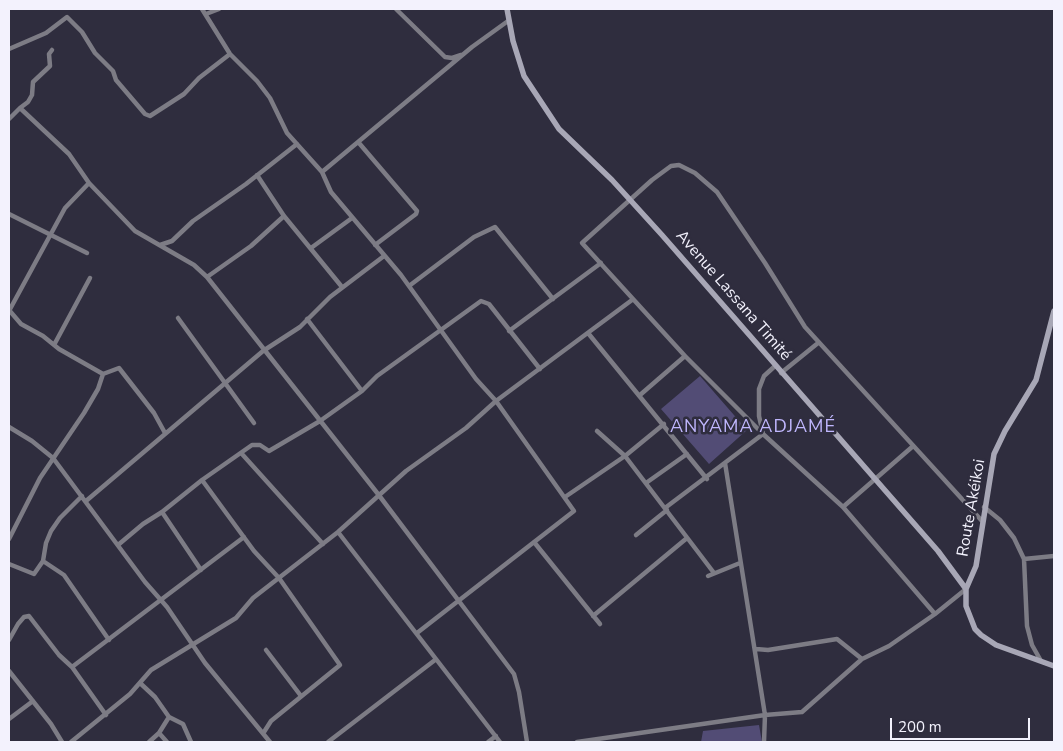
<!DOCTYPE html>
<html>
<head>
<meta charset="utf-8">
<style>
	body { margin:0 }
	#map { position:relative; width:1063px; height:751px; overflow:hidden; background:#2f2d3e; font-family:"Nunito Sans",sans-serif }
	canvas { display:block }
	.frame { position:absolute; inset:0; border:10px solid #f3f2fd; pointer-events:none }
	.scale { position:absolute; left:890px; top:718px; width:140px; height:22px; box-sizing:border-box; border:2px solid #f3f2fd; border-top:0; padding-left:6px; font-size:15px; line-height:18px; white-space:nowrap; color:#f3f2fd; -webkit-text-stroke:4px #2f2d3e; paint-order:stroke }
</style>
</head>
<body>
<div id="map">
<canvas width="1063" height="751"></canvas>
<div class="frame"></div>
<div class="scale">200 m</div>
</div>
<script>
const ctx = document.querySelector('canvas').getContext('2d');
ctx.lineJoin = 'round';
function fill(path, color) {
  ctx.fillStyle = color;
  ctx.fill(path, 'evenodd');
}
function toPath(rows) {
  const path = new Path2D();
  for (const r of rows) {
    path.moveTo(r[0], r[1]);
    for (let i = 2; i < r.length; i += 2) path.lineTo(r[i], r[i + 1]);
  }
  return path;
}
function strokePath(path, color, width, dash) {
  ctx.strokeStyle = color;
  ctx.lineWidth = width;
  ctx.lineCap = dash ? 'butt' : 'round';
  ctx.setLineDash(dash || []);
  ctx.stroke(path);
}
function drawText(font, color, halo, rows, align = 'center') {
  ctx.font = font + ' "Nunito Sans",sans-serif';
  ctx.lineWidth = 5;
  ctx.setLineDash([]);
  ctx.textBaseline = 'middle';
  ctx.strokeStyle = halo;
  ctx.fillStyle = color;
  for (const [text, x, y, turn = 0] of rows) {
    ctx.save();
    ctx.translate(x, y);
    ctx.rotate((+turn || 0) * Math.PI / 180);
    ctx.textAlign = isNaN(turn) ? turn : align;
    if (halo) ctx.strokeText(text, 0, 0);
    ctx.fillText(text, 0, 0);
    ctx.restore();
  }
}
const green = toPath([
	[700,376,747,430,709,464,661,409],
	[759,725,762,742,701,742,703,731]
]);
const street = toPath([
	[202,9,230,54,257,81,270,98,287,133,322,172,331,192,401,275,476,379,496,401,574,511,417,633],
	[396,9,445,57,452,58,461,55],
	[206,14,219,9],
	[9,49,46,33,67,17,82,32,95,53,113,71,116,80,145,114,150,116,184,94,199,78,230,54],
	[20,108,28,102,32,95,33,82,50,66,49,54,52,50],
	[9,119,20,108,69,154,89,183],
	[359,143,417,211,416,214,375,245],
	[322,172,472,47,508,21],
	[257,175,284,216,342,287],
	[9,214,87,253],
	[160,245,172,241,193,221,246,184,297,144],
	[311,248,352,218],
	[207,277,251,246,284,216],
	[409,286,474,237,495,227,553,299],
	[9,310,21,324,43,336,59,349,103,374],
	[9,311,65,208,89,183,135,231,194,265,207,277,378,494,514,674,519,692,527,742],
	[178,318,254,423],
	[307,319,362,391],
	[509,331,601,263],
	[588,333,707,479],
	[54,345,90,278],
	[781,373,818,343],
	[103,374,119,368,154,413,165,433],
	[640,395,685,356],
	[9,427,32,441,53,458,145,582,167,607,205,663,270,742],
	[597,431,625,456,714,573],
	[242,454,323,544],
	[725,463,765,715,764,742],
	[646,483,687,454],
	[565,497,625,456,664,424],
	[86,501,263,351,300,327,330,297,384,256],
	[843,507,912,447],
	[984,507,1000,520,1014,538,1024,559,1027,626,1032,645,1041,661],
	[665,508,763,434,759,416,759,389,764,376,775,366],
	[162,512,201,570],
	[338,532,500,742],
	[636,535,667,510],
	[9,539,40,478,84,413,98,389,103,374],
	[534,542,600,624],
	[118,545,143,524,162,512,202,480],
	[1024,559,1054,556],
	[43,561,64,575,109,640],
	[9,564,34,574,43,561,46,543,51,531,60,518,82,496],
	[708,576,740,563],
	[966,589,935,614,843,507,763,434,685,356,582,243,652,180,671,166,679,165,695,173,717,192,765,263,805,327,982,521],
	[593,616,687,538],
	[9,640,18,624,24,617,29,616,59,655,72,667,244,537],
	[756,649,768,650,837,639,862,659],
	[266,650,301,696],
	[72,667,106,715],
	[9,671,51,724,62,742],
	[140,683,155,697,169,717,183,724,191,742],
	[9,719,33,701],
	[264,732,271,721,340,665,279,578,254,551,202,480,252,445,260,445,269,451,320,421,362,391,377,376,481,301,489,304,540,369],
	[159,733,167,742],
	[71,742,130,694,151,670,236,618,253,598,338,532,406,471,466,428,496,401,632,300],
	[149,742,159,733,169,717],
	[328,742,435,660],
	[488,742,496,736],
	[577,742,765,715,802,712,862,659,889,646,935,614]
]);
const secondary = toPath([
	[507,9,513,41,524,76,559,129,612,180,662,235,938,551,966,589],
	[1054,311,1036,380,1005,431,994,454,976,566,966,589,966,606,975,629,981,635,996,645,1054,666]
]);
const streetNames = [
	["Avenue Lassana Timité",733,296,49],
	["Route Akéikoi",972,508,-80]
];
const neighbourhoodNames = [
	["ANYAMA ADJAMÉ",753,428]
];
fill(green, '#524c75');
strokePath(street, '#7d7c85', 4.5);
strokePath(secondary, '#a8a7b6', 5.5);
drawText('16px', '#f3f2fd', '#2f2d3e', streetNames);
ctx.letterSpacing = '1px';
drawText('18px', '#c0b7fe', '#2f2d3e', neighbourhoodNames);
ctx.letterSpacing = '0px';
</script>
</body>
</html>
